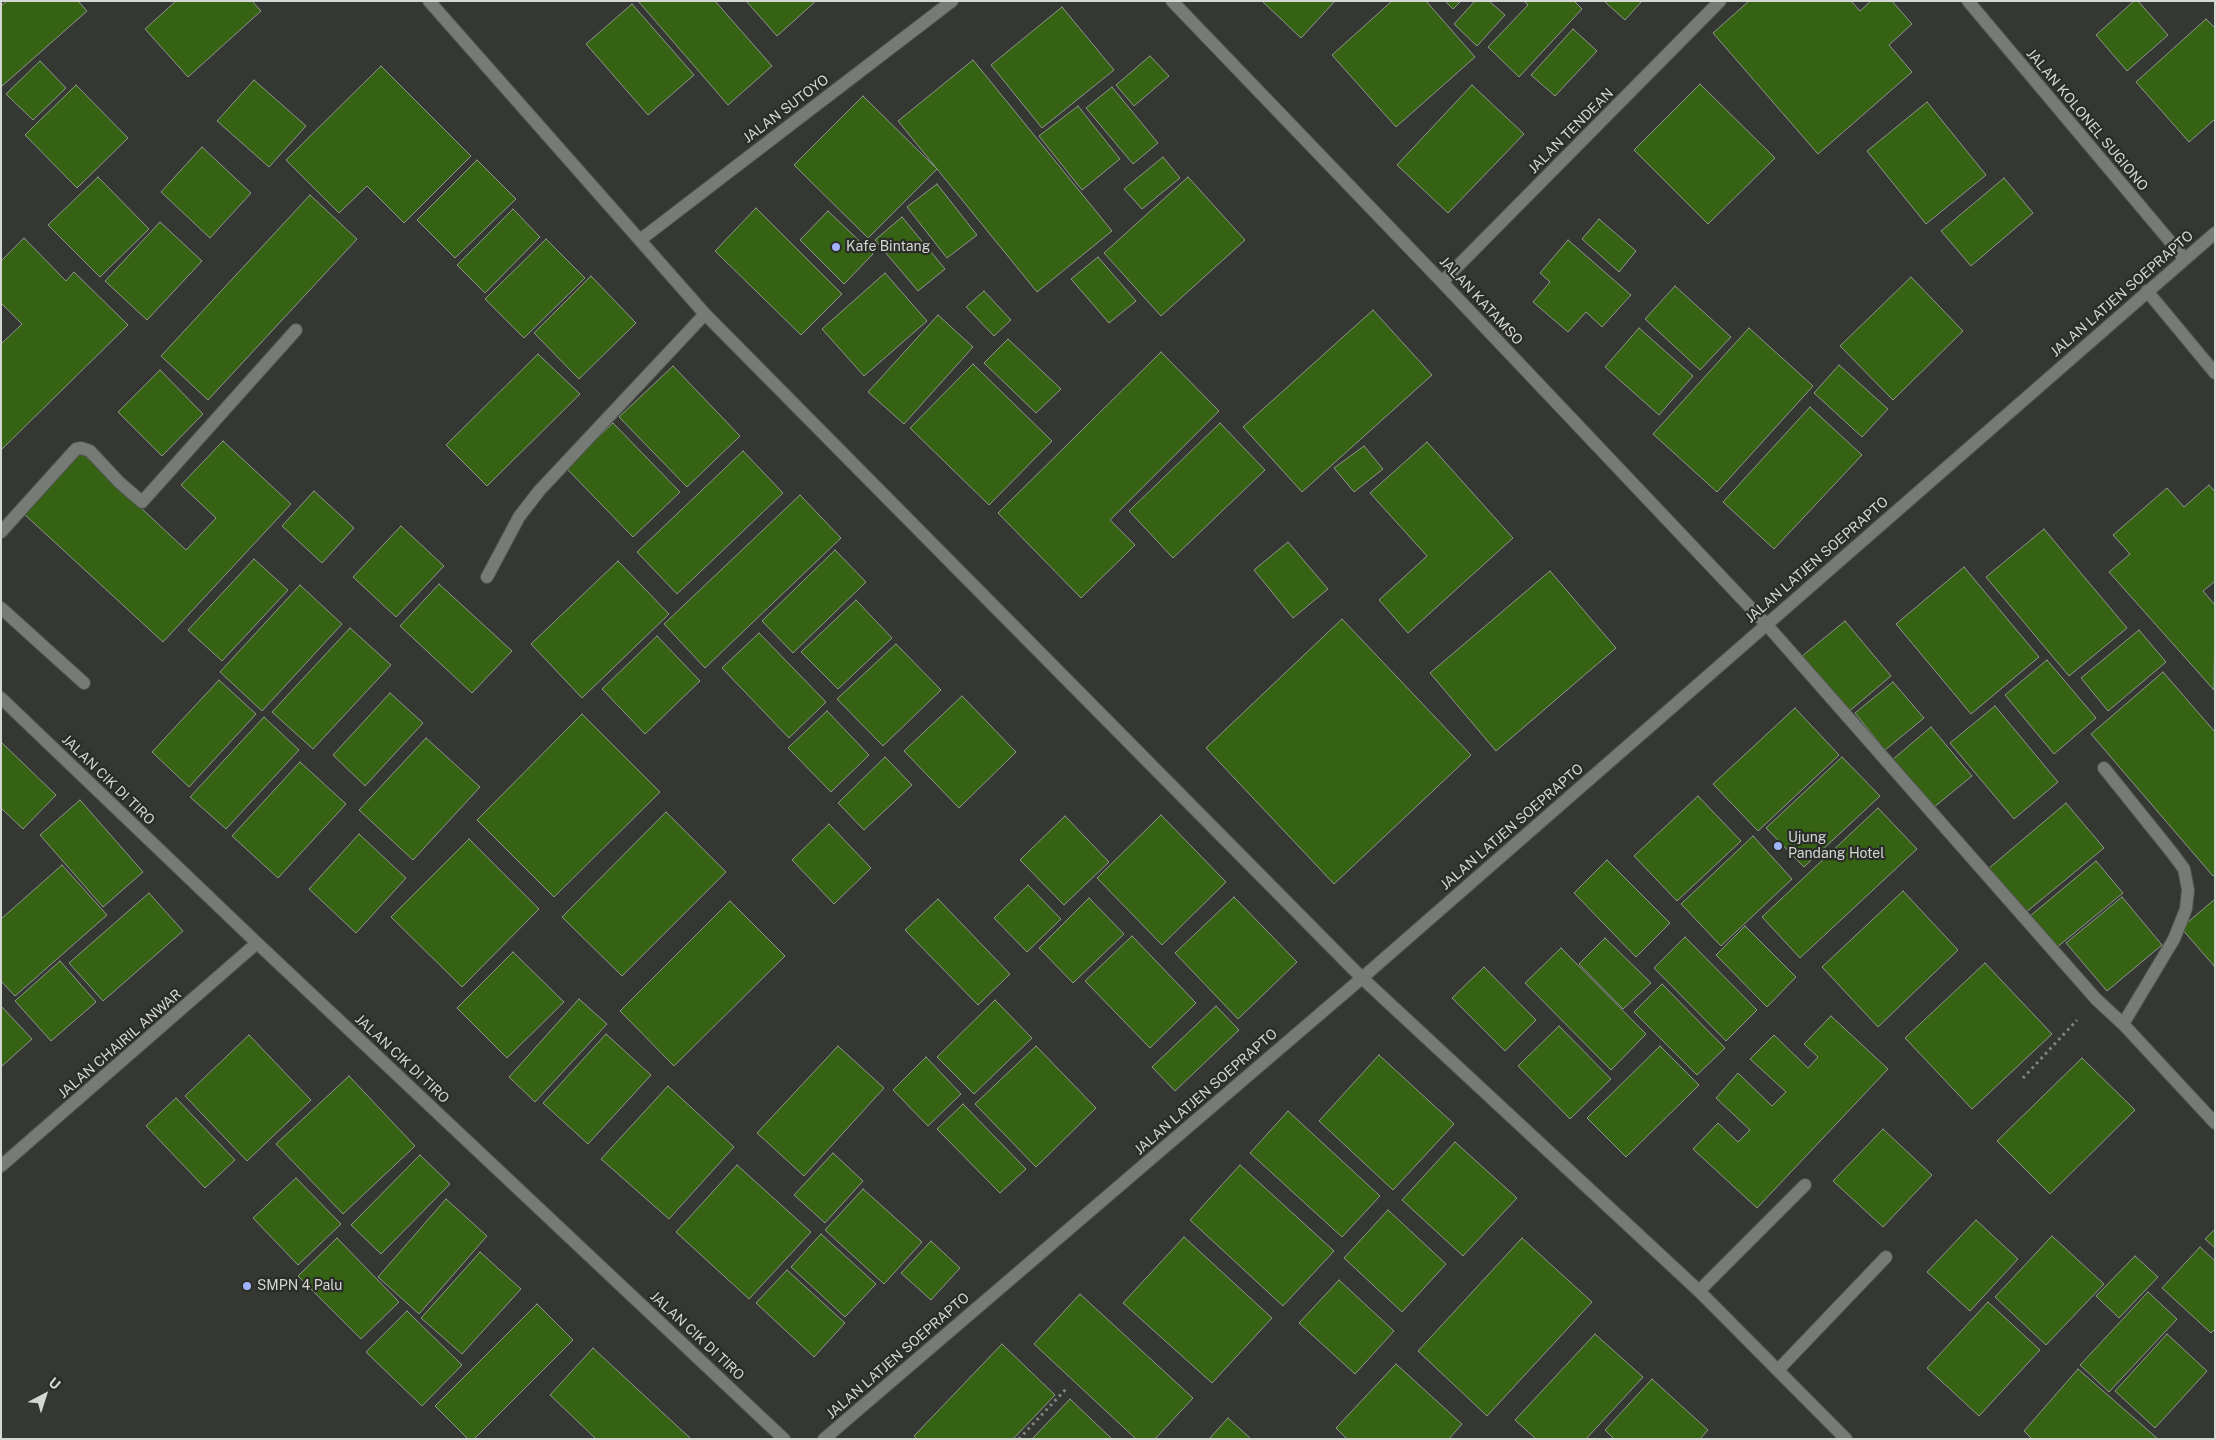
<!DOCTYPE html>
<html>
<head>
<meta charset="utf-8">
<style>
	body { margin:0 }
	#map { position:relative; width:2216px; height:1440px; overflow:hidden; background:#343732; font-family:"Public Sans",sans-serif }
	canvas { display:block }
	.frame { position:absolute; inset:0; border:2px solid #d5d7d4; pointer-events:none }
	.north { position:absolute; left:20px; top:1370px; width:50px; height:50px; -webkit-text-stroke:4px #2a2d28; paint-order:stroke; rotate:40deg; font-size:14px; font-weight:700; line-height:20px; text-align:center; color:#d5d7d4 }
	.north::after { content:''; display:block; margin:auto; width:18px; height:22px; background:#d5d7d4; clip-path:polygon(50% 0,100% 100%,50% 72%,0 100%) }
</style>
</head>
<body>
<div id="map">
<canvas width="2216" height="1440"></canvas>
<div class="frame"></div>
<div class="north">U</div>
</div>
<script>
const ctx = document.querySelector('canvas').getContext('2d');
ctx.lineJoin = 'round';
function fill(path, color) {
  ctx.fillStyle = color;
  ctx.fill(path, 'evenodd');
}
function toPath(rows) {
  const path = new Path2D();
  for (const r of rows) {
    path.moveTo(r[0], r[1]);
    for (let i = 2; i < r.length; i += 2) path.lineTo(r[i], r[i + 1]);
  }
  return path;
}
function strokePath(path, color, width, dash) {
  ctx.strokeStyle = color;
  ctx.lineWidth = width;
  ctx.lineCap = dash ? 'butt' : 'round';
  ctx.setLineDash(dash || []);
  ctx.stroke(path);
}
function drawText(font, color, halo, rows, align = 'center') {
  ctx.font = font + ' "Public Sans",sans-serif';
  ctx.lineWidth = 4.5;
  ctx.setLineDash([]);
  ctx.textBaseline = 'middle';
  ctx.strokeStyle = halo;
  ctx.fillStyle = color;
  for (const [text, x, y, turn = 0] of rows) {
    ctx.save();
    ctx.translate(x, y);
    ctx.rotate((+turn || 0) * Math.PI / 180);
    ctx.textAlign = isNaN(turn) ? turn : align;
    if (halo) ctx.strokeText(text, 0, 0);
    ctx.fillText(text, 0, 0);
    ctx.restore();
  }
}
const building = toPath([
	[7,1,78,1,87,11,1,87,1,6,7,1],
	[176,1,252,1,261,11,188,77,145,29,176,1],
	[638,1,715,1,772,66,728,105,638,1],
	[746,1,816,1,777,36,746,1],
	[1262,1,1335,1,1301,38,1262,1],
	[1392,1,1426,1,1475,57,1396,127,1332,55,1392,1],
	[1445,1,1461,1,1453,9,1445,1],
	[1475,1,1489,1,1505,15,1477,46,1454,24,1475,1],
	[1524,1,1574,1,1582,9,1519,77,1488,47,1528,5,1524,1],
	[1604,1,1642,1,1625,20,1604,1],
	[1749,1,1851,1,1860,11,1871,1,1892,1,1912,24,1889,45,1912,72,1818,154,1713,33,1749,1],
	[2134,1,2138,1,2168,35,2127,71,2096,35,2134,1],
	[632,4,694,75,648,115,586,44,632,4],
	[1062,7,1114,70,1042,128,991,65,1062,7],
	[2206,19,2215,28,2215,119,2189,142,2136,82,2206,19],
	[1573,29,1597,51,1555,96,1531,75,1573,29],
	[1150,56,1169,76,1134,106,1116,85,1150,56],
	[973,60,1112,231,1037,292,898,121,973,60],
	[40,61,66,88,33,120,6,94,40,61],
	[381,66,471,156,404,223,367,186,339,213,286,160,381,66],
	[254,80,306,126,269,167,217,121,254,80],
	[1700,84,1775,158,1708,224,1634,150,1700,84],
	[76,85,128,138,77,188,25,135,76,85],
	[1472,85,1524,134,1448,213,1397,165,1472,85],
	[1112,87,1158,143,1133,164,1086,108,1112,87],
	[863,96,937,169,868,238,794,165,863,96],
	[1927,102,1986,175,1926,224,1867,151,1927,102],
	[1078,106,1120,159,1082,190,1039,136,1078,106],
	[202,147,251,193,210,238,161,192,202,147],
	[1163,157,1180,178,1142,209,1124,189,1163,157],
	[477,160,516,199,455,258,417,220,477,160],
	[98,177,149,229,100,277,48,225,98,177],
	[1188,177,1245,240,1161,316,1104,253,1188,177],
	[2004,178,2033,213,1971,266,1941,231,2004,178],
	[937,184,977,235,947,258,907,207,937,184],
	[310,195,357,239,208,400,161,356,310,195],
	[756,208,842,294,801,335,715,251,756,208],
	[513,209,540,237,485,293,457,265,513,209],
	[828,211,873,254,844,284,800,240,828,211],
	[902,217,945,269,918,291,875,240,902,217],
	[1599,219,1636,251,1619,272,1582,239,1599,219],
	[160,222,202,261,147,320,105,281,160,222],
	[24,238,66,281,74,272,128,325,1,450,1,344,22,324,1,303,1,261,24,238],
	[546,239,585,278,524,338,485,299,546,239],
	[1568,240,1631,295,1602,327,1586,312,1568,332,1533,302,1550,282,1540,273,1568,240],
	[1098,257,1136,301,1109,323,1071,279,1098,257],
	[885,273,927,321,864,376,822,329,885,273],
	[591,276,636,323,579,379,534,333,591,276],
	[1911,277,1963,331,1893,400,1840,346,1911,277],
	[1675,286,1731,337,1700,370,1645,319,1675,286],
	[984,291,1011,320,994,336,966,307,984,291],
	[1373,310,1432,375,1302,492,1243,427,1373,310],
	[938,315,973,347,904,424,868,392,938,315],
	[1639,328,1693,376,1659,415,1605,367,1639,328],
	[1749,328,1813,386,1717,492,1653,434,1749,328],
	[1008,339,1061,389,1036,413,984,363,1008,339],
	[1161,352,1219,411,1110,520,1135,545,1081,598,998,513,1161,352],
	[538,354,580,394,487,486,446,445,538,354],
	[973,364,1052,441,989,505,910,428,973,364],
	[1839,365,1888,409,1862,437,1814,393,1839,365],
	[673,366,740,436,687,487,619,417,673,366],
	[160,370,203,414,162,456,118,412,160,370],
	[1810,407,1862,455,1774,549,1723,502,1810,407],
	[613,423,680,492,633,537,566,468,613,423],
	[1220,423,1265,470,1173,558,1129,511,1220,423],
	[223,441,291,504,163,642,23,513,80,451,186,550,216,518,181,485,223,441],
	[1427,442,1513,538,1408,633,1379,600,1427,556,1370,493,1427,442],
	[1364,446,1383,469,1354,492,1334,468,1364,446],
	[743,451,783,493,677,594,637,552,743,451],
	[2209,485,2215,492,2215,581,2203,591,2215,605,2214,690,2109,572,2130,554,2113,535,2167,488,2184,507,2209,485],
	[314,491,354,528,322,563,282,526,314,491],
	[800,495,841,538,705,668,664,624,800,495],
	[401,526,444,566,396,617,353,577,401,526],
	[2044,529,2127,628,2069,676,1986,577,2044,529],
	[1288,542,1328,589,1293,618,1254,570,1288,542],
	[835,550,866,582,793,653,762,621,835,550],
	[254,559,288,590,222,661,188,630,254,559],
	[618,561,669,614,582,698,531,644,618,561],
	[1964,567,2039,657,1971,714,1896,624,1964,567],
	[1550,571,1616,648,1496,751,1430,673,1550,571],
	[439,584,512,651,472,693,400,626,439,584],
	[300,585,342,624,262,711,220,672,300,585],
	[856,600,892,638,838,689,801,652,856,600],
	[1342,619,1471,755,1334,884,1206,748,1342,619],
	[1845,621,1891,676,1847,713,1801,657,1845,621],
	[350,628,391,665,313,749,272,712,350,628],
	[2139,630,2166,662,2108,711,2081,678,2139,630],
	[759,633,826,702,789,738,722,668,759,633],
	[657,636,700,681,645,734,602,689,657,636],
	[896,644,941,690,883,746,837,699,896,644],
	[2047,660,2096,718,2054,754,2005,695,2047,660],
	[2163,672,2215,732,2215,874,2213,876,2091,734,2163,672],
	[219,680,256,714,189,787,152,752,219,680],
	[1893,682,1924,718,1885,750,1855,713,1893,682],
	[390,693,423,723,365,786,333,755,390,693],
	[962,696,1016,752,959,808,904,751,962,696],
	[1995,706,2058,782,2014,819,1950,743,1995,706],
	[1795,708,1839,755,1758,831,1713,784,1795,708],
	[827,711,869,755,831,792,788,748,827,711],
	[582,714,660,792,554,897,477,820,582,714],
	[264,717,299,750,226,829,190,797,264,717],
	[1931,727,1972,776,1933,808,1892,760,1931,727],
	[426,738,480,787,413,860,359,810,426,738],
	[1,742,56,795,23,829,1,808,1,742],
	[885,757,912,785,864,830,838,803,885,757],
	[1842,757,1880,796,1804,867,1766,828,1842,757],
	[300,762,346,804,278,878,232,836,300,762],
	[1698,796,1741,841,1677,901,1634,856,1698,796],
	[80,800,143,872,103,907,40,835,80,800],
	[2066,803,2104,848,2025,913,1988,869,2066,803],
	[1878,808,1917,849,1800,958,1762,917,1878,808],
	[666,812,726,872,622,976,562,917,666,812],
	[1161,815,1226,882,1162,945,1097,878,1161,815],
	[1065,816,1109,862,1064,905,1020,860,1065,816],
	[829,824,871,868,834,904,792,860,829,824],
	[359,834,406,878,356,933,309,889,359,834],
	[1753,836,1792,879,1721,946,1681,904,1753,836],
	[469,839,539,909,462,987,391,917,469,839],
	[1607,860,1670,923,1636,957,1574,893,1607,860],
	[2096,861,2123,893,2056,948,2030,916,2096,861],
	[62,865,107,915,15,996,1,981,1,919,62,865],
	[1028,885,1061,919,1027,952,994,918,1028,885],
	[1903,891,1958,950,1878,1027,1822,967,1903,891],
	[149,893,183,931,103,1001,69,963,149,893],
	[1234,897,1297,962,1238,1019,1175,953,1234,897],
	[2122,897,2162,945,2107,991,2066,943,2122,897],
	[1089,898,1124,934,1073,983,1039,948,1089,898],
	[938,899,1010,974,978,1005,905,930,938,899],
	[2215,899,2215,967,2181,928,2215,899],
	[730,901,785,956,674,1066,620,1011,730,901],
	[1745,926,1796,977,1767,1007,1716,955,1745,926],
	[1132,936,1196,1003,1150,1048,1085,981,1132,936],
	[1685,937,1757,1010,1726,1041,1654,968,1685,937],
	[1605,938,1651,983,1623,1009,1579,964,1605,938],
	[1561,948,1646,1034,1611,1070,1525,983,1561,948],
	[513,952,564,1002,507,1058,457,1008,513,952],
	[60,961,96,1002,51,1041,15,1001,60,961],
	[1985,963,2052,1034,1972,1109,1905,1038,1985,963],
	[1484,967,1536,1020,1505,1051,1452,998,1484,967],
	[1662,984,1725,1048,1697,1075,1634,1012,1662,984],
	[579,999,607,1024,535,1102,509,1077,579,999],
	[995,1000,1032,1038,974,1094,937,1057,995,1000],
	[1,1006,32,1039,1,1067,1,1006],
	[1216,1006,1239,1030,1175,1091,1152,1067,1216,1006],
	[1831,1016,1888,1069,1757,1208,1693,1149,1718,1123,1738,1142,1750,1130,1716,1098,1738,1073,1772,1106,1786,1092,1750,1059,1774,1035,1808,1068,1818,1057,1804,1044,1831,1016],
	[1559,1026,1611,1079,1570,1119,1518,1066,1559,1026],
	[606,1034,651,1075,588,1144,543,1103,606,1034],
	[249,1035,311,1100,247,1161,185,1096,249,1035],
	[838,1046,884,1088,804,1176,757,1133,838,1046],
	[1036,1046,1096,1108,1036,1167,975,1104,1036,1046],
	[1660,1046,1699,1085,1626,1157,1587,1118,1660,1046],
	[1379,1055,1454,1124,1393,1190,1319,1121,1379,1055],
	[926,1057,961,1094,928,1126,893,1090,926,1057],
	[2082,1058,2135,1110,2050,1194,1997,1141,2082,1058],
	[349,1076,415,1146,343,1214,276,1144,349,1076],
	[668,1086,734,1147,669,1219,601,1159,668,1086],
	[176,1098,235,1160,205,1188,146,1126,176,1098],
	[963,1104,1026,1169,1000,1193,937,1129,963,1104],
	[1288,1111,1380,1196,1342,1237,1250,1153,1288,1111],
	[1883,1129,1932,1175,1883,1227,1833,1181,1883,1129],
	[1455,1142,1517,1198,1463,1256,1402,1200,1455,1142],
	[833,1153,863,1181,825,1223,794,1195,833,1153],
	[420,1155,450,1184,381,1254,351,1225,420,1155],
	[737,1165,811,1232,749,1299,676,1232,737,1165],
	[1240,1165,1334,1251,1283,1306,1190,1220,1240,1165],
	[296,1178,341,1224,298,1265,253,1218,296,1178],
	[863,1189,922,1242,884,1284,825,1230,863,1189],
	[446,1199,487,1236,419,1314,378,1277,446,1199],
	[1388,1210,1446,1264,1402,1312,1344,1258,1388,1210],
	[1976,1220,2018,1259,1970,1311,1927,1272,1976,1220],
	[2215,1229,2215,1248,2205,1239,2215,1229],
	[821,1234,876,1284,845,1317,791,1267,821,1234],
	[2052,1236,2104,1284,2046,1345,1995,1297,2052,1236],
	[1184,1237,1272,1318,1212,1383,1123,1303,1184,1237],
	[337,1238,399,1302,361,1339,298,1276,337,1238],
	[1522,1238,1592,1302,1487,1416,1418,1351,1522,1238],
	[931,1241,960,1268,931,1300,901,1273,931,1241],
	[2200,1247,2215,1261,2215,1329,2211,1333,2162,1288,2200,1247],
	[480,1252,521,1289,462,1354,421,1318,480,1252],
	[2135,1256,2158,1277,2119,1318,2096,1296,2135,1256],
	[787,1270,845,1323,814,1357,756,1303,787,1270],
	[1339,1280,1394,1331,1355,1374,1299,1323,1339,1280],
	[2148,1292,2177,1319,2109,1392,2080,1365,2148,1292],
	[1080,1294,1193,1398,1155,1439,1136,1439,1034,1344,1080,1294],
	[1988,1302,2040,1350,1979,1416,1927,1368,1988,1302],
	[537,1304,573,1340,474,1439,468,1439,435,1406,537,1304],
	[407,1311,462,1365,422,1406,366,1352,407,1311],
	[1595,1334,1643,1377,1586,1439,1536,1439,1515,1420,1595,1334],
	[2167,1334,2207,1371,2155,1428,2115,1391,2167,1334],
	[1002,1344,1055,1395,1013,1439,917,1439,914,1436,1002,1344],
	[593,1348,690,1438,689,1439,596,1439,550,1395,593,1348],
	[1396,1364,1462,1424,1449,1439,1347,1439,1336,1428,1396,1364],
	[2078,1369,2158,1439,2032,1439,2024,1431,2078,1369],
	[1652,1379,1708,1430,1700,1439,1614,1439,1605,1430,1652,1379],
	[1070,1399,1112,1439,1032,1439,1070,1399],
	[1228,1418,1251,1439,1209,1439,1228,1418]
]);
const path = toPath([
	[2023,1078,2077,1020],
	[1019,1439,1066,1389]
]);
const service = toPath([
	[1699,1291,1805,1185],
	[1778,1370,1886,1257]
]);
const minor = toPath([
	[429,1,705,314,1362,978,1699,1291,1846,1439],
	[1172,1,1442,282,1766,624,2096,999,2123,1024,2215,1123],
	[1968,1,2184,258],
	[640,240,952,1],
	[1442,282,1720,1],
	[2147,291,2215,373],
	[1,532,76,449,81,448,90,451,119,482,142,502,296,330],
	[487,577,519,517,539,491,705,314],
	[1,608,84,683],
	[2104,768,2173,854,2184,869,2188,890,2186,909,2174,939,2123,1024],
	[1,1166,257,943]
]);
const tertiary = toPath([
	[1,698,257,943,784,1439],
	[824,1439,1362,978,2215,233]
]);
const markers = [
	[836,247,5,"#a0b3fd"],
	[1778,846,5,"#a0b3fd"],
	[247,1286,5,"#a0b3fd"]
];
const streetNames = [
	["JALAN SUTOYO",786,109,-37],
	["JALAN KOLONEL SUGIONO",2087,120,50],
	["JALAN TENDEAN",1571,131,-45],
	["JALAN LATJEN SOEPRAPTO",2122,294,-41],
	["JALAN KATAMSO",1481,301,47],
	["JALAN LATJEN SOEPRAPTO",1817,560,-41],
	["JALAN CIK DI TIRO",108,780,44],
	["JALAN LATJEN SOEPRAPTO",1512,827,-41],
	["JALAN CHAIRIL ANWAR",120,1044,-41],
	["JALAN CIK DI TIRO",402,1059,43],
	["JALAN LATJEN SOEPRAPTO",1206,1092,-41],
	["JALAN CIK DI TIRO",697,1336,43],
	["JALAN LATJEN SOEPRAPTO",898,1356,-41]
];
const poiNames = [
	["Kafe Bintang",846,247],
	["Ujung",1788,838],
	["Pandang Hotel",1788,854],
	["SMPN 4 Palu",257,1286]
];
fill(building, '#356313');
strokePath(building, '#90948e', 1);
strokePath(service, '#50534e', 14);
strokePath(minor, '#50534e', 14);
strokePath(tertiary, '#50534e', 14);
strokePath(path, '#848682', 3, [2.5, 4]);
strokePath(service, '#777b75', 12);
strokePath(minor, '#777b75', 12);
strokePath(tertiary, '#777b75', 12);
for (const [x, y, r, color] of markers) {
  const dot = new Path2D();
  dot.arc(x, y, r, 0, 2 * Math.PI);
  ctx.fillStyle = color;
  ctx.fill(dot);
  strokePath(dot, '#2a2d28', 2);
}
drawText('14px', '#d5d7d4', '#2a2d28', streetNames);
drawText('14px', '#d5d7d4', '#2a2d28', poiNames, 'left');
</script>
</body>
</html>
